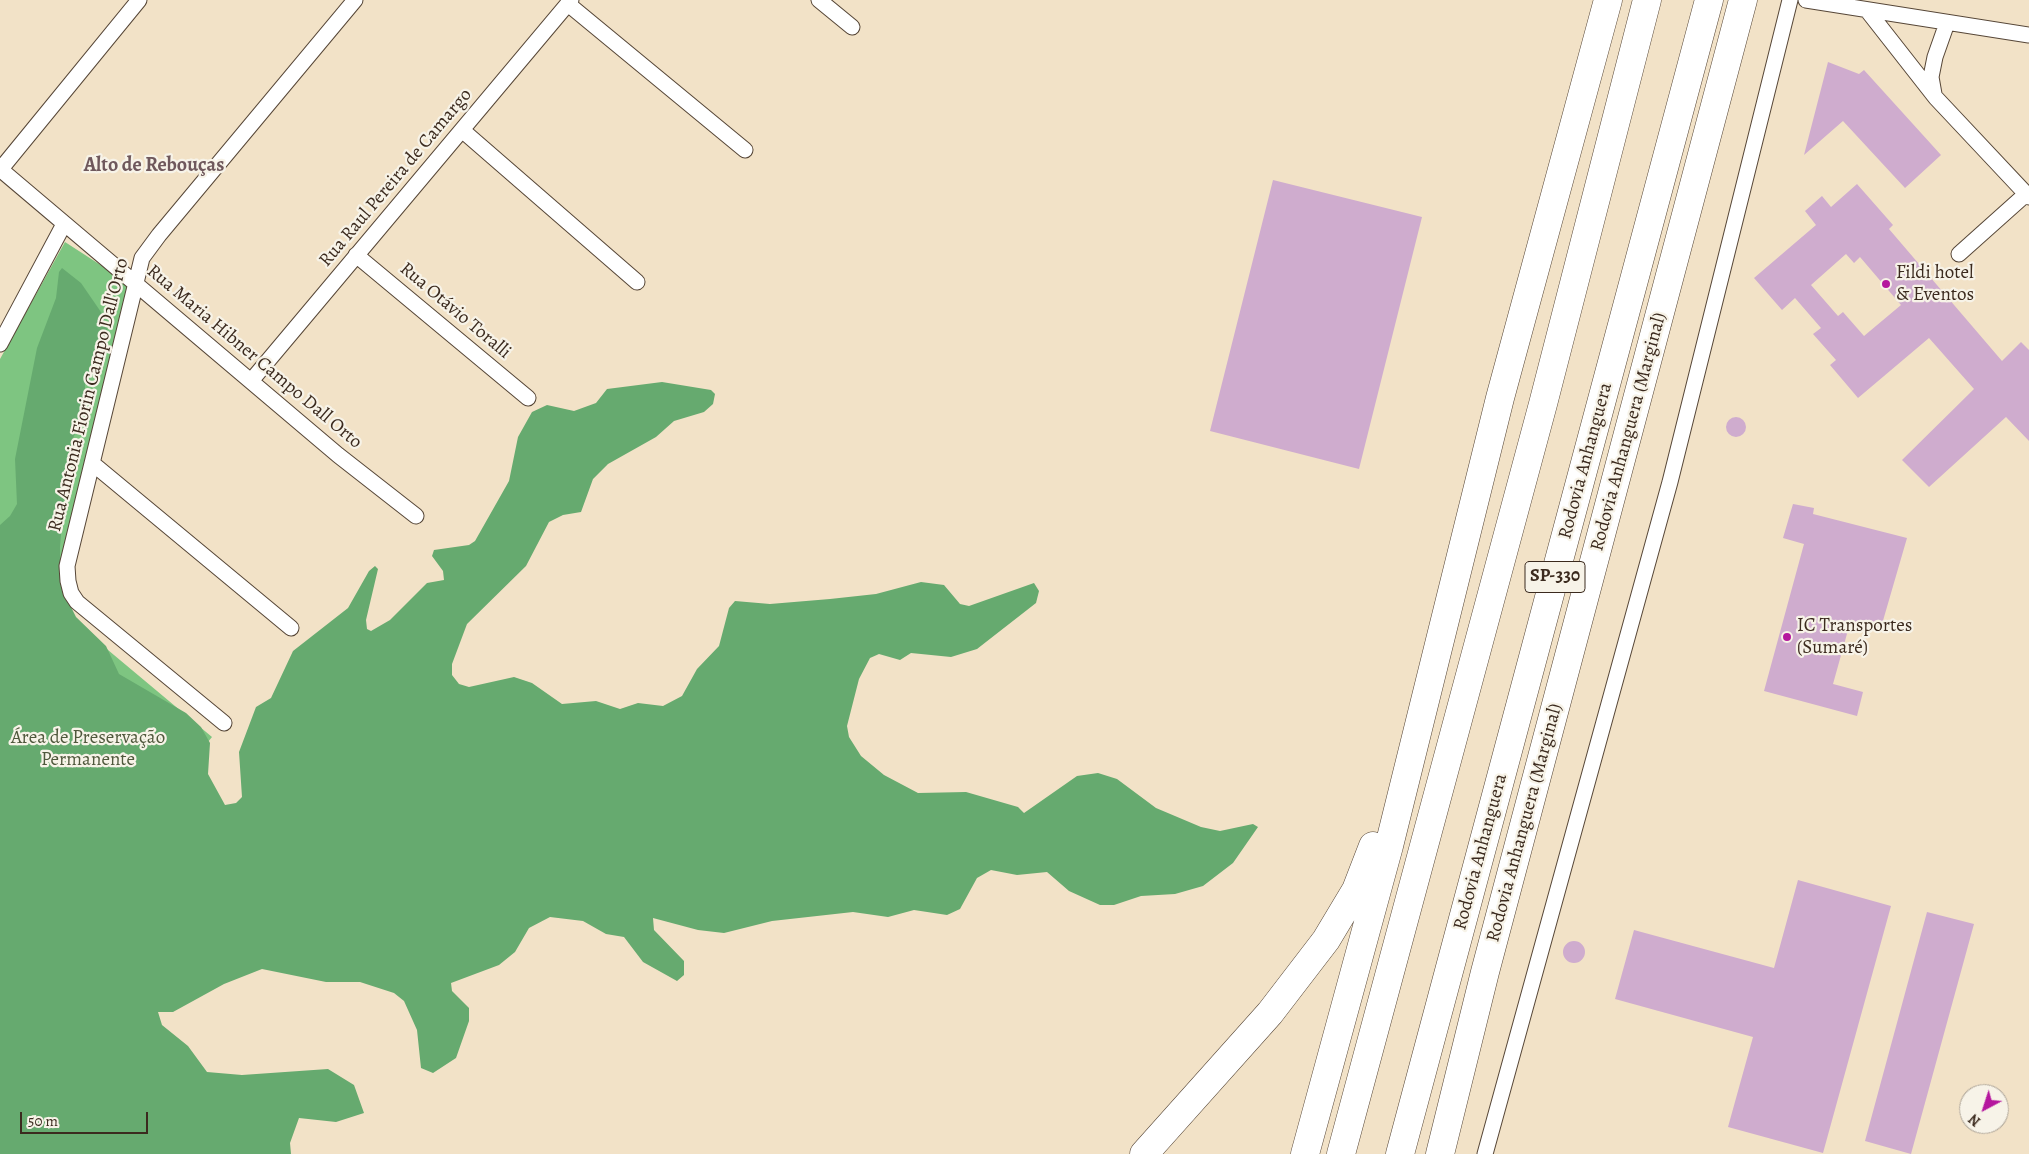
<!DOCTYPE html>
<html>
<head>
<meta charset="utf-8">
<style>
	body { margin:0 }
	#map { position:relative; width:2029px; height:1154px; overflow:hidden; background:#f2e2c7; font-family:Alegreya,serif }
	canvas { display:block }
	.north { position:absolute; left:1959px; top:1084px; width:50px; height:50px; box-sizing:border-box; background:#f7f3e8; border:1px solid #aca397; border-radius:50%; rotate:220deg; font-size:14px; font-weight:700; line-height:20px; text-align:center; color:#3b2a1e }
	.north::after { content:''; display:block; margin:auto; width:18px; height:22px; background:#b5179e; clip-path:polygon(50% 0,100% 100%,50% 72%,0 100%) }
	.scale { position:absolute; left:20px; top:1112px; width:128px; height:22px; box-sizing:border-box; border:2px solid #3b2a1e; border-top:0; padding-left:6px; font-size:15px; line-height:18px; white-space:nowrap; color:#3b2a1e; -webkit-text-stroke:4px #f7f3e8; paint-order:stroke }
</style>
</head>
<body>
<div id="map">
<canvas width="2029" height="1154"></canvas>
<div class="north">N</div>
<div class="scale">50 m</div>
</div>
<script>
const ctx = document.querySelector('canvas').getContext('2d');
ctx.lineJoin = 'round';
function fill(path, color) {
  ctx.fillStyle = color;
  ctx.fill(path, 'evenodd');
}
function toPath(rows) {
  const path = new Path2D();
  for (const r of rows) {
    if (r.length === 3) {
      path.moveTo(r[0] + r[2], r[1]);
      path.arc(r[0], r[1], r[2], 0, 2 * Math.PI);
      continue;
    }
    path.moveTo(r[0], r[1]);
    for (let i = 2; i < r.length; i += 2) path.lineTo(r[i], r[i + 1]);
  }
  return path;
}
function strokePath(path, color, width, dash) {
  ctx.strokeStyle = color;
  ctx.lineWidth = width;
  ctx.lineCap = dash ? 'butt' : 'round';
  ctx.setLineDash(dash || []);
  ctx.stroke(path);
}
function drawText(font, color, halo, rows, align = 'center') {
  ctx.font = font + ' Alegreya,serif';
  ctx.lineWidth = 4.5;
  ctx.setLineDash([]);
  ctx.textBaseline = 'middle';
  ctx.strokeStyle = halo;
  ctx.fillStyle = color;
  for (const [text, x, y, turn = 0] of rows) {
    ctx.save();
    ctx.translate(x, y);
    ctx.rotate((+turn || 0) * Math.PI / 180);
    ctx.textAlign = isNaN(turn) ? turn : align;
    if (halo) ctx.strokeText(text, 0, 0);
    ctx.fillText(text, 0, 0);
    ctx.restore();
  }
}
const green = toPath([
	[65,242,130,284,89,460,58,570,59,609,212,737,94,881,0,880,0,359]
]);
const forest = toPath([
	[62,268,81,283,103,315,108,331,103,353,85,382,85,409,72,441,66,471,60,547,60,574,65,595,76,617,106,646,119,674,186,713,201,727,210,743,208,774,225,805,236,803,242,797,239,752,256,707,271,698,293,651,348,608,369,571,375,566,378,569,366,620,367,629,371,631,390,620,427,583,444,580,443,571,432,556,434,550,469,545,475,541,509,481,518,437,532,412,547,405,574,411,596,403,607,389,662,382,711,390,715,394,713,404,704,412,674,421,656,437,608,464,593,479,581,512,563,515,549,522,526,566,467,624,452,664,452,675,459,684,469,687,514,677,532,683,562,704,596,701,620,709,638,703,663,706,682,696,697,669,719,646,729,608,735,601,770,604,830,599,876,594,921,582,944,585,960,604,969,606,1034,583,1039,591,1036,603,977,649,951,657,911,653,900,660,879,654,870,658,859,679,847,726,849,737,861,756,884,775,918,793,966,792,1018,807,1024,813,1077,776,1098,773,1117,779,1156,808,1201,827,1220,831,1253,824,1258,827,1233,863,1203,886,1175,894,1141,896,1114,905,1100,905,1069,891,1047,872,1017,875,991,870,977,878,960,909,947,915,914,910,888,917,853,912,772,921,724,933,698,930,653,918,654,930,684,961,684,975,677,981,643,962,624,937,606,934,583,921,550,917,529,928,515,952,499,965,451,983,452,991,469,1008,469,1021,456,1058,433,1073,421,1068,417,1030,404,1001,394,993,360,982,326,982,262,969,224,984,173,1012,158,1012,162,1025,188,1046,207,1072,242,1075,328,1069,354,1085,364,1113,336,1122,299,1118,290,1143,291,1154,0,1154,0,525,10,516,17,504,15,459,37,348,56,298,59,272]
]);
const building = toPath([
	[1828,62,1859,74,1864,70,1941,155,1905,188,1843,121,1804,155],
	[1273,180,1422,217,1359,469,1210,431],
	[1857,184,1893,225,1889,229,2002,361,2021,342,2029,350,2029,441,2006,417,1929,487,1902,460,1974,389,1929,338,1858,398,1830,365,1836,360,1813,334,1821,328,1795,298,1782,310,1754,278,1816,225,1805,211,1822,196,1831,207],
	[1846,254,1854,263,1860,257,1901,305,1864,336,1843,312,1838,316,1811,285],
	[1736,427,10],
	[1793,504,1814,508,1813,514,1907,538,1880,631,1850,623,1833,684,1863,692,1857,716,1764,691,1804,544,1783,538],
	[1798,880,1891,906,1823,1153,1728,1127,1753,1037,1615,999,1634,930,1774,968],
	[1927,912,1974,924,1911,1154,1865,1141],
	[1574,952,11]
]);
const street = toPath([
	[819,0,852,27],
	[1806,0,2029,35],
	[568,4,745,150],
	[1867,10,1936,98,2029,197],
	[1934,94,1931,77,1935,57,1947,23],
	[462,130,637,282],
	[0,169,338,455,416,516],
	[0,170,139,0],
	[1959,254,2026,194],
	[356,255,528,398],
	[0,344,64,224],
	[251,381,571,0],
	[92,463,291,628],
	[224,723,77,602,71,593,68,581,67,566,142,258,159,235,355,0],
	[1485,1154,1670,482,1790,0]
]);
const highway = toPath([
	[1144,1154,1270,1013,1326,940,1356,890,1373,846],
	[1305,1154,1389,846,1500,398,1608,0],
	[1341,1154,1543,404,1647,0],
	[1400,1154,1709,0],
	[1440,1154,1485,972,1743,0]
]);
const markers = [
	[1886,284,5,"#b5179e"],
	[1787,637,5,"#b5179e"]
];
const shields = [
	[1555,577,60]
];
const shieldNames = [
	["SP-330",1555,577]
];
const streetNames = [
	["Rua Raul Pereira de Camargo",396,178,-50],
	["Rua Otávio Toralli",455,311,40],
	["Rua Maria Hibner Campo Dall Orto",254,357,40],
	["Rua Antonia Fiorin Campo Dall'Orto",89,395,-76],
	["Rodovia Anhanguera (Marginal)",1629,432,-75],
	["Rodovia Anhanguera",1586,461,-75],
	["Rodovia Anhanguera (Marginal)",1525,823,-75],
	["Rodovia Anhanguera",1481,852,-75]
];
const poiNames = [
	["Fildi hotel",1896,273],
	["& Eventos",1896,295],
	["IC Transportes",1797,626],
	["(Sumaré)",1797,648]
];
const parkNames = [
	["Área de Preservação",88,738],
	["Permanente",88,760]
];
const neighbourhoodNames = [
	["Alto de Rebouças",154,166]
];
fill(green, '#7ec581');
fill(forest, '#66aa6f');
fill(building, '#cfacce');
strokePath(street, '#564637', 17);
strokePath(highway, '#564637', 29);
strokePath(street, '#fff', 15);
strokePath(highway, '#fff', 28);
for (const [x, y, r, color] of markers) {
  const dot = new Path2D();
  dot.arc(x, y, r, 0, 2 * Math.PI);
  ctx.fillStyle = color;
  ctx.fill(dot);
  strokePath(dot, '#f7f3e8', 2);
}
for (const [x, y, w] of shields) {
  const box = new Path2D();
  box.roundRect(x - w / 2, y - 15.5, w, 31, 4);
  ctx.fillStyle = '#f7f3e8';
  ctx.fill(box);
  strokePath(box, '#3b2a1e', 1);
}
drawText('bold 18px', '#3b2a1e', null, shieldNames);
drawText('19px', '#3b2a1e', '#f7f3e8', streetNames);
drawText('19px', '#3b2a1e', '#f7f3e8', poiNames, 'left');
drawText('19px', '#4f583c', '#f7f3e8', parkNames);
drawText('bold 20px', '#6f585c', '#f7f3e8', neighbourhoodNames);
</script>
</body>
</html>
